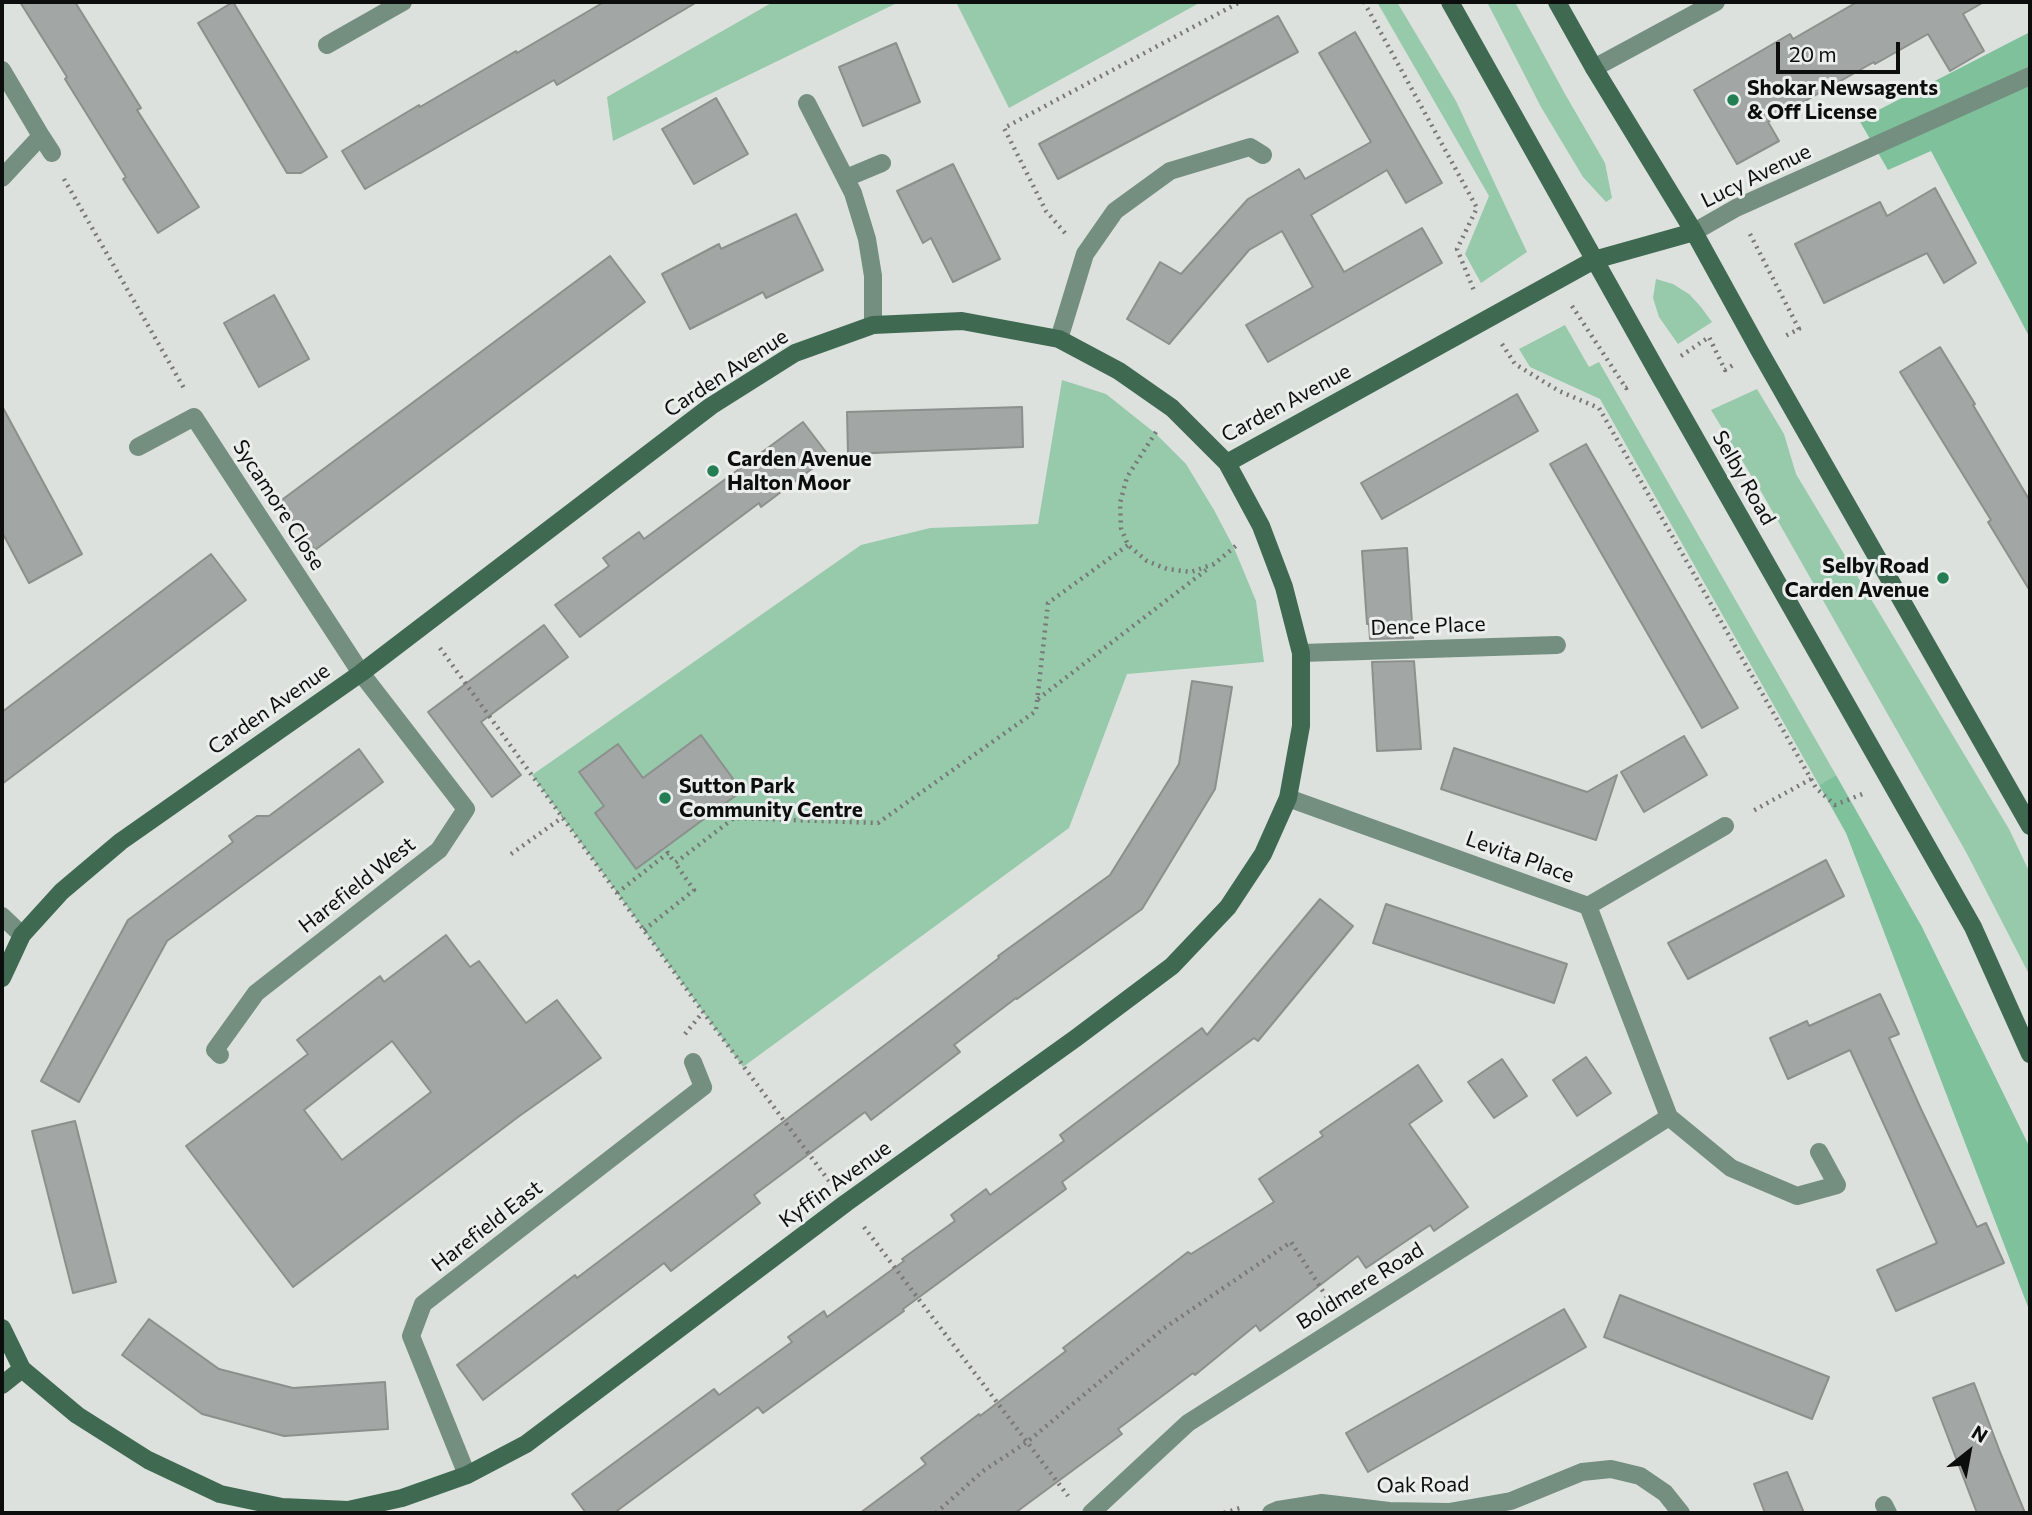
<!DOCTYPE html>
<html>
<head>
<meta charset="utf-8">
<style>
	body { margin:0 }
	#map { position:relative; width:2032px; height:1515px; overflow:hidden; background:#dde1de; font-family:Commissioner,sans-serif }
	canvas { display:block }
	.frame { position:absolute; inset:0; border:4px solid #0c0e0d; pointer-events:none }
	.north { position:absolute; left:1934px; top:1417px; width:70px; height:70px; -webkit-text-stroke:5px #eaeeec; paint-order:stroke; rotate:31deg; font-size:19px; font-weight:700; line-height:28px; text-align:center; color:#0c0e0d }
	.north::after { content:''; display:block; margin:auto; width:24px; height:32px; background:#0c0e0d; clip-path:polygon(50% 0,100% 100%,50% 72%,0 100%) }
	.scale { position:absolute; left:1776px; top:42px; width:124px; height:32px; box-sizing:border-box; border:4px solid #0c0e0d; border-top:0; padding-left:9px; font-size:21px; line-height:24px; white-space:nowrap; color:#0c0e0d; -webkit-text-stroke:5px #eaeeec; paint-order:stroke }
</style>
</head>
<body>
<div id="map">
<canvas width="2032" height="1515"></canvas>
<div class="frame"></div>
<div class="north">N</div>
<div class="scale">20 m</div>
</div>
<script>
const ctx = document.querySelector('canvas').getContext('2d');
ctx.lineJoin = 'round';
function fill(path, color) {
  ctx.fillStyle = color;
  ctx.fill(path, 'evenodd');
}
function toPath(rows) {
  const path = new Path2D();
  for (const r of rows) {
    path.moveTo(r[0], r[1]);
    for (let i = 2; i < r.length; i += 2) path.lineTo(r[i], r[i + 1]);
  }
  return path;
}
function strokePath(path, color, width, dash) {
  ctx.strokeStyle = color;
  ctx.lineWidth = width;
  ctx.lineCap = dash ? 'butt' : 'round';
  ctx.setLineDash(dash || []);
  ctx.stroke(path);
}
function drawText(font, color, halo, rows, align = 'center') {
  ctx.font = font + ' Commissioner,sans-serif';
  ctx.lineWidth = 6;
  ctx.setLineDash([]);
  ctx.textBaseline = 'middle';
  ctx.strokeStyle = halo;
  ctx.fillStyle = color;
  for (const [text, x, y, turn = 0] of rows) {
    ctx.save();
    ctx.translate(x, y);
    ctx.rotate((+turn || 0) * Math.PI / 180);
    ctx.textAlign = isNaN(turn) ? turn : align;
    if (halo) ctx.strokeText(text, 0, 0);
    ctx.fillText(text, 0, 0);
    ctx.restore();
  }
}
const green = toPath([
	[773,2,899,2,613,141,607,97],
	[956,2,1201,2,1009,108],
	[1377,2,1397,2,1456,101,1527,252,1481,283,1465,254,1489,196],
	[1487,2,1515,2,1565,94,1605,163,1612,198,1606,202,1583,177,1541,107],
	[1656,279,1673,284,1689,294,1701,307,1712,322,1678,344,1659,317,1653,298],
	[1565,325,1589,367,1599,362,1836,775,1819,785,1600,399,1530,367,1519,349],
	[1062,380,1106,394,1155,433,1186,464,1214,510,1234,548,1256,601,1264,662,1127,674,1069,828,743,1067,532,775,861,545,930,528,1038,524],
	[1757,389,1784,434,1796,474,2009,829,2030,873,2030,976,1966,852,1762,493,1711,410]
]);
const forest = toPath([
	[2030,32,2030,338,1931,151,1888,170,1859,120],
	[1836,775,1922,927,2030,1148,2030,1312,1846,833,1819,785]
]);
const building = toPath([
	[20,2,75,2,141,108,137,110,199,207,158,233,123,179,126,177,65,79,67,77,20,2],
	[233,2,327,157,301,173,287,173,198,23,233,2],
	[604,2,697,2,557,85,554,80,365,189,342,151,419,105,420,107,516,51,517,53,604,2],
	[1857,2,1984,2,1963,14,1984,51,1950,71,1928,34,1875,64,1874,62,1768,122,1779,141,1737,164,1694,90,1790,34,1793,39,1857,2],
	[1278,16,1298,52,1058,179,1039,144,1278,16],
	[1355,32,1442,183,1406,203,1387,170,1311,215,1344,272,1422,228,1442,263,1268,362,1246,325,1313,287,1282,231,1249,250,1169,344,1127,319,1160,262,1181,274,1248,199,1299,169,1305,179,1371,142,1319,53,1355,32],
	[896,43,920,102,863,126,839,67,896,43],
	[716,98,748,154,694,184,662,129,716,98],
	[953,164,1000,259,953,282,931,238,923,243,897,191,953,164],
	[1935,188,1976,263,1944,283,1927,253,1824,303,1795,244,1880,202,1887,216,1935,188],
	[796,214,823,270,766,298,763,292,690,329,662,274,719,244,721,249,796,214],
	[610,256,645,302,315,550,279,502,610,256],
	[274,295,309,359,259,387,224,323,274,295],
	[1940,347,1975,404,1973,405,2030,501,2030,591,1988,522,1991,520,1900,372,1940,347],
	[1517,394,1538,431,1382,519,1361,483,1517,394],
	[2,406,82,554,29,583,2,532,2,406],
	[1022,407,1023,447,848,454,847,412,1022,407],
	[803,422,829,456,761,507,759,503,580,637,555,605,609,566,603,558,639,532,644,539,803,422],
	[1586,444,1738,708,1702,728,1550,464,1586,444],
	[1407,548,1413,638,1370,639,1369,624,1367,624,1362,551,1407,548],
	[211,554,246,600,2,784,2,712,211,554],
	[544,625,568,657,481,722,521,775,492,797,428,712,544,625],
	[1414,661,1421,749,1377,751,1372,662,1414,661],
	[1192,681,1232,687,1215,789,1142,909,1017,999,1016,998,954,1045,960,1052,871,1120,865,1112,754,1195,760,1203,671,1271,664,1263,483,1400,457,1365,575,1275,577,1278,914,1023,999,958,998,956,1110,875,1179,764,1192,681],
	[701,735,742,791,636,869,595,813,604,806,579,772,618,744,643,778,701,735],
	[1684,736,1707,775,1644,812,1621,772,1684,736],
	[1454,748,1587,792,1617,775,1596,840,1441,789,1454,748],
	[359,749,383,782,167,941,79,1102,41,1081,128,920,233,842,229,836,257,816,269,816,359,749],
	[1826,860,1844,896,1688,979,1668,943,1826,860],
	[1320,899,1353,926,1258,1041,1254,1038,1062,1182,1066,1189,903,1309,904,1311,763,1413,758,1407,614,1513,586,1513,572,1494,714,1389,719,1395,792,1342,788,1337,824,1311,827,1317,904,1261,902,1259,955,1221,951,1215,986,1189,990,1195,1064,1141,1060,1135,1202,1028,1207,1035,1320,899],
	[1386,904,1567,964,1554,1003,1373,943,1386,904],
	[446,935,470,967,479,961,526,1023,557,1000,601,1058,518,1117,293,1287,186,1146,308,1054,297,1040,380,976,384,982,446,935],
	[392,1041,431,1092,342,1160,304,1110,392,1041],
	[1880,994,1899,1034,1889,1038,1921,1109,1977,1227,1986,1223,2004,1263,1896,1311,1877,1270,1937,1243,1892,1142,1850,1050,1788,1079,1770,1038,1807,1021,1809,1026,1880,994],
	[1586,1057,1611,1093,1577,1116,1553,1080,1586,1057],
	[1502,1059,1527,1096,1494,1118,1468,1082,1502,1059],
	[1418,1065,1442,1101,1409,1124,1468,1207,1434,1231,1430,1225,1366,1268,1358,1256,1260,1331,1256,1325,1195,1375,1193,1373,1118,1429,1122,1434,1015,1513,860,1513,926,1464,921,1458,979,1414,980,1416,1066,1351,1063,1348,1188,1252,1191,1254,1274,1202,1259,1179,1323,1136,1320,1132,1418,1065],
	[75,1121,116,1282,73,1293,32,1131,75,1121],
	[1620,1295,1829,1377,1812,1419,1604,1337,1620,1295],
	[1564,1309,1586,1347,1368,1472,1346,1433,1564,1309],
	[149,1319,219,1369,293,1388,385,1382,388,1429,284,1436,202,1414,122,1355,149,1319],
	[1974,1383,2000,1452,2025,1513,1977,1513,1933,1398,1974,1383],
	[1787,1472,1804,1513,1765,1513,1754,1484,1787,1472]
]);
const path = toPath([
	[1364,2,1477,208,1457,249,1475,293],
	[64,179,185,390],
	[1065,233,1046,211,1004,128,1240,2],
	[1750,234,1799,329,1783,337],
	[1572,306,1626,388,1631,385],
	[1502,344,1515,364,1559,391,1599,408,1811,779,1751,812],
	[1681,356,1709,337,1725,370,1733,365],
	[1156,432,1127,477,1120,503,1121,528,1128,545,1147,561,1167,569,1191,572,1214,564,1238,544],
	[440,648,703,1012,829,1181],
	[1038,699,1210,567],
	[1811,779,1816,788,1835,805,1865,793],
	[511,854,563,817],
	[617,893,668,853,675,863],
	[644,930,694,890,675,863,734,818,878,823,1036,711,1048,603,1128,545],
	[685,1034,703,1012],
	[864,1227,1068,1496],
	[936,1513,983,1471,1027,1442,1163,1329,1291,1242,1328,1299],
	[1224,1513,1243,1507]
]);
const lane = toPath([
	[1884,1505,1888,1513]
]);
const street = toPath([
	[327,45,403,2],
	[1594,68,1716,2],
	[2,70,41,136,2,178],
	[807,103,853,193,867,239,873,276,873,325],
	[41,136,52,153],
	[846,178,882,163],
	[1694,232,1736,208,2030,76],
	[1059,339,1085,254,1115,211,1170,171,1250,147,1263,155],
	[138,447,194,417,361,673,466,809,439,850,256,993,215,1050,220,1055],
	[1301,653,1557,645],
	[1288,798,1588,906,1725,826],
	[2,916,22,935],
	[1669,1117,1731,1168,1797,1196,1837,1185,1819,1152],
	[467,1475,411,1336,423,1304,703,1087,693,1062],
	[1091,1513,1188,1423,1669,1117,1588,906],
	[1271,1513,1278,1510,1322,1503,1389,1511,1449,1512,1511,1501,1582,1472,1611,1469,1640,1476,1665,1493,1681,1513]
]);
const secondary = toPath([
	[1450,2,1657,371,1973,927,2030,1054],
	[1557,2,1594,68,1694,232,1759,350,2030,826],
	[2,978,22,935,62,891,120,842,361,673,711,406,795,353,873,325,962,321,1059,339,1119,371,1172,408,1227,463,1594,260,1694,232],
	[2,1328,22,1369,2,1385],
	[22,1369,77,1415,148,1460,220,1494,282,1507,348,1510,402,1498,467,1475,526,1444,846,1203,1076,1038,1172,966,1228,907,1263,854,1288,798,1301,726,1301,653,1284,587,1261,526,1227,463]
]);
const markers = [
	[1733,100,7,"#247e54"],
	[713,471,7,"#247e54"],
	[1943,578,7,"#247e54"],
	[665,798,7,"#247e54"]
];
const poiNames = [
	["Shokar Newsagents",1747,88],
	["& Off License",1747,112],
	["Carden Avenue",727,459],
	["Halton Moor",727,483],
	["Selby Road",1929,566,"right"],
	["Carden Avenue",1929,590,"right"],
	["Sutton Park",679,786],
	["Community Centre",679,810]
];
const streetNames = [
	["Lucy Avenue",1756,176,-26],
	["Carden Avenue",726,373,-33],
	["Carden Avenue",1286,403,-28],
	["Selby Road",1744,478,60],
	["Sycamore Close",279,505,57],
	["Dence Place",1428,626,-2],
	["Carden Avenue",269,709,-35],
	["Levita Place",1520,857,20],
	["Harefield West",357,885,-38],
	["Kyffin Avenue",835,1184,-36],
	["Harefield East",487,1226,-38],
	["Boldmere Road",1360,1286,-32],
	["Oak Road",1423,1485,-1]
];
fill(green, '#97c9ab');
fill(forest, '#7ec19b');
fill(building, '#a2a6a4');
strokePath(building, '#8c908d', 2);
strokePath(path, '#767977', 4.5, [2, 5]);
strokePath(lane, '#748f7f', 18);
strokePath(street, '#748f7f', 18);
strokePath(secondary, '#406952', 18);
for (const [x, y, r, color] of markers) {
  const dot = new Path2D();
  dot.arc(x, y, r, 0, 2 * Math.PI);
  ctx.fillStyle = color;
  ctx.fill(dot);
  strokePath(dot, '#eaeeec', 2.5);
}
drawText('bold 21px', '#0c0e0d', '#eaeeec', poiNames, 'left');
drawText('21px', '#0c0e0d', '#eaeeec', streetNames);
</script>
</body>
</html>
